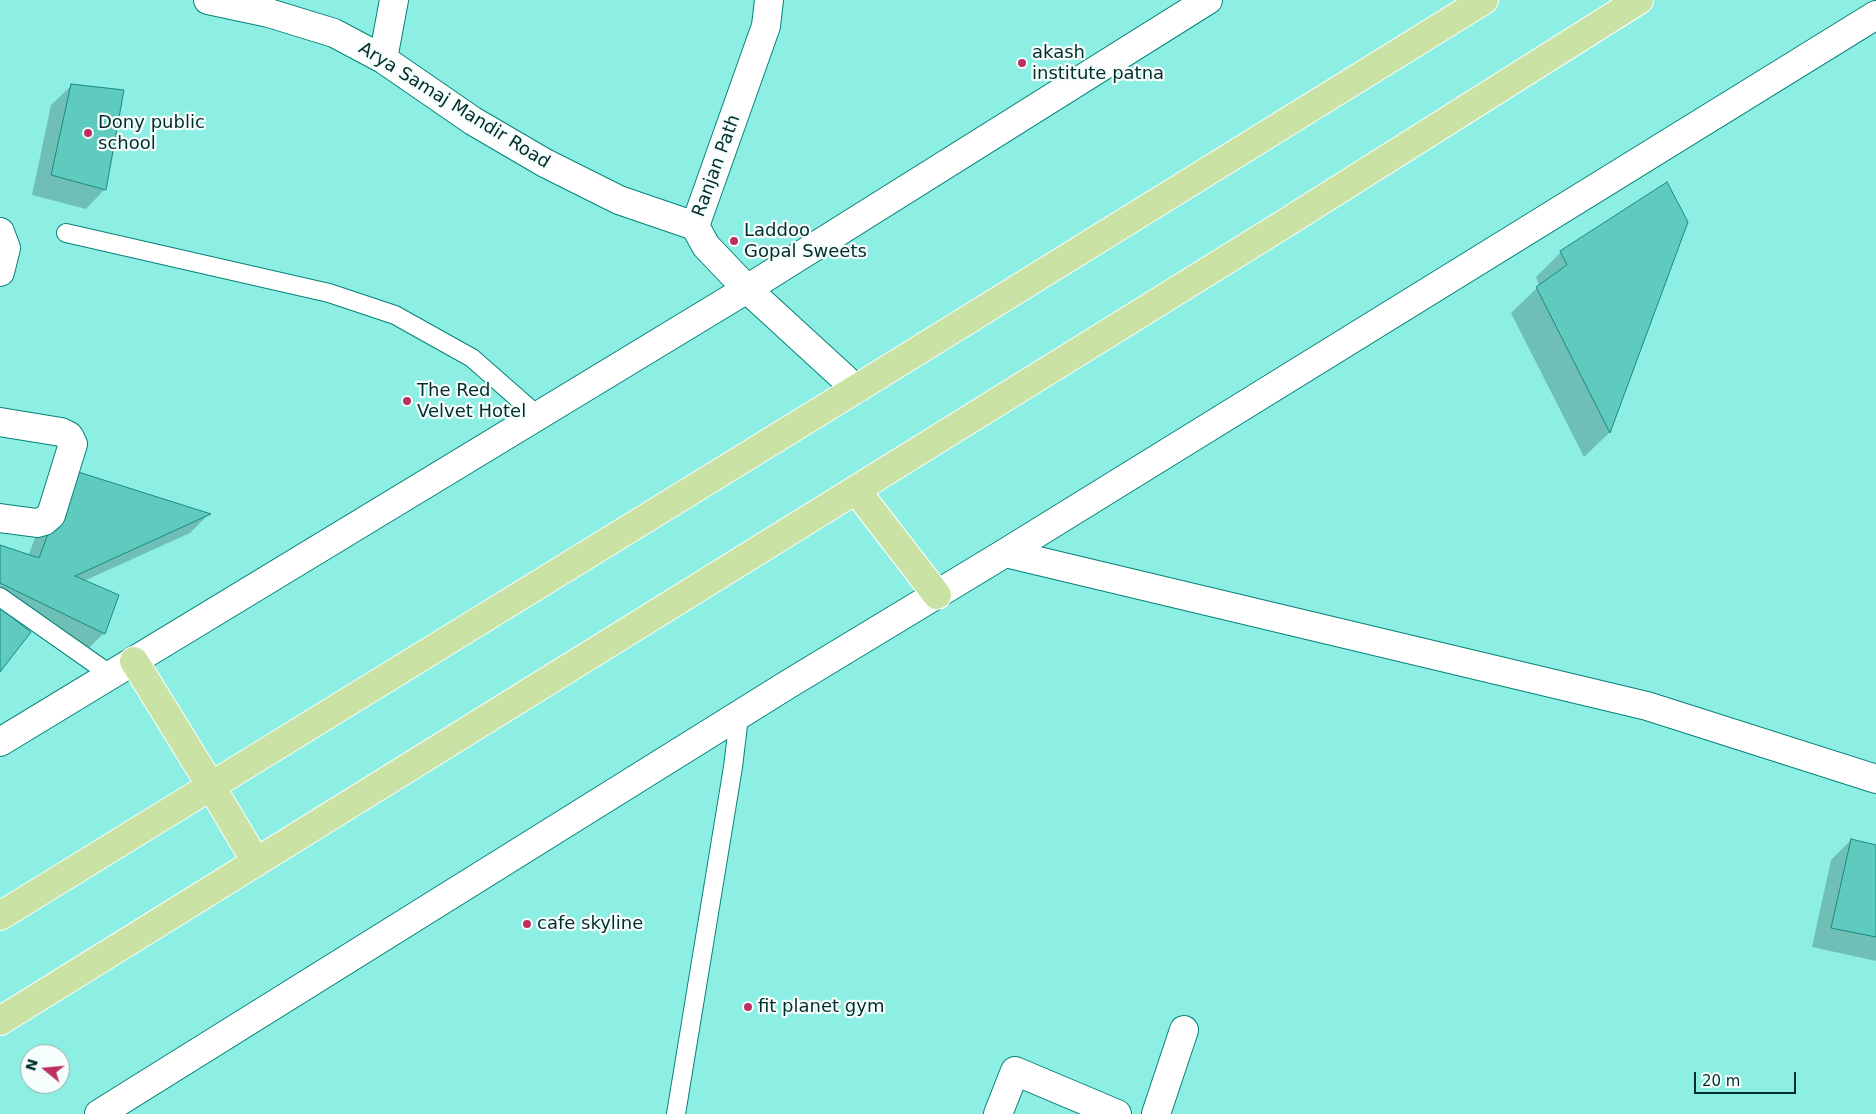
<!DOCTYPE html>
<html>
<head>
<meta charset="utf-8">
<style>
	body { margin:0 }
	#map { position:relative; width:1876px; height:1114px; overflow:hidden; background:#8defe4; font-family:"DejaVu Sans",sans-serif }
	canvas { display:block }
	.north { position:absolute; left:20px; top:1044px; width:50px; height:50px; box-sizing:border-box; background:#f5fefc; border:1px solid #93aaa8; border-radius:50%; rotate:287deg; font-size:14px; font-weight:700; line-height:20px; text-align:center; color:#002d29 }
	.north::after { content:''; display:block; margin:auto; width:18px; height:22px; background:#bd2f5f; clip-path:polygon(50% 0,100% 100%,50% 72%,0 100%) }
	.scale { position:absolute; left:1694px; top:1072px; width:102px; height:22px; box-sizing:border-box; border:2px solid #002d29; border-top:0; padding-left:6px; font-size:15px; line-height:18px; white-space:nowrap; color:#002d29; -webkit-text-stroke:4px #f5fefc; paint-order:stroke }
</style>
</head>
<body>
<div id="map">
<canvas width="1876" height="1114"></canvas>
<div class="north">N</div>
<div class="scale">20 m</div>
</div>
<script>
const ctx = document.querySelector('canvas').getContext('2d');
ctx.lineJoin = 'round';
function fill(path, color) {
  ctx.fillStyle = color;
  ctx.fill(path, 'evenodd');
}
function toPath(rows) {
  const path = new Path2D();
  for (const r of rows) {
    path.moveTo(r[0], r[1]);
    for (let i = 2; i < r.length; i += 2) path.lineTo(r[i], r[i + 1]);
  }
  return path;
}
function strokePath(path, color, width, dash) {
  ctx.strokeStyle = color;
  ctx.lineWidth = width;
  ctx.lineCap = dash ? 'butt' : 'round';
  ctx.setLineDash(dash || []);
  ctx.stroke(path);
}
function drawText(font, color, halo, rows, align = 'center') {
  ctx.font = font + ' "DejaVu Sans",sans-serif';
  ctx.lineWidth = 4.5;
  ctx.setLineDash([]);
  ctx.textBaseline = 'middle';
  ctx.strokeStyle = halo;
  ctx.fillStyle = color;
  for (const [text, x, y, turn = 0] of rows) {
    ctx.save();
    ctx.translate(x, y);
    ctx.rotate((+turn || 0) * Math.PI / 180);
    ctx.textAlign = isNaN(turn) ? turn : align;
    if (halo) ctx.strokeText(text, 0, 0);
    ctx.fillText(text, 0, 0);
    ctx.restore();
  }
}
const shadow = toPath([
	[71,86,105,189,86,209,32,195,51,105],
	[1687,222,1609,433,1584,457,1511,313,1539,286,1536,277,1561,252],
	[53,491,209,514,190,533,84,581,104,633,84,653,13,618,0,670,0,546,28,556],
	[1851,840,1876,846,1876,961,1812,947,1831,860]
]);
const building = toPath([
	[71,84,124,90,106,190,51,175,71,84],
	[1667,182,1688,222,1610,433,1536,287,1567,265,1560,251,1667,182],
	[72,470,211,514,75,576,119,595,105,634,0,583,0,545,39,558,72,470],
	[0,608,31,632,0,672,0,608],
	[1851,839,1876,845,1876,937,1831,928,1851,839]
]);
const service = toPath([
	[66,233,329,293,395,315,472,358,538,416],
	[0,597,111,675],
	[676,1114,733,767,739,717]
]);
const minor = toPath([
	[208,0,269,13,334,33,383,59,473,121,545,163,619,200,695,226],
	[383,59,394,0],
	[0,232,6,248,0,272],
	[0,422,61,432,69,436,73,444,51,515,44,521,37,523,0,518],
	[998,1114,1015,1071,1117,1114],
	[1156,1114,1184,1030]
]);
const tertiary = toPath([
	[769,0,766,26,695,226,706,246,747,289,856,389],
	[1005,553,1647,706,1876,779],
	[0,742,747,289,1208,0],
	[99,1114,787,685,1005,553,1876,15]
]);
const trunk = toPath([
	[856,490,937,595],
	[134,661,211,786,256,862],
	[0,916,856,389,1484,0],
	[0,1021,1284,224,1639,0]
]);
const markers = [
	[1022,63,5,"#bd2f5f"],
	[88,133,5,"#bd2f5f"],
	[734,241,5,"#bd2f5f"],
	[407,401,5,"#bd2f5f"],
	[527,924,5,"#bd2f5f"],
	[748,1007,5,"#bd2f5f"]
];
const poiNames = [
	["akash",1032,53],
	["institute patna",1032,74],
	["Dony public",98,123],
	["school",98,144],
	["Laddoo",744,231],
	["Gopal Sweets",744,252],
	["The Red",417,391],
	["Velvet Hotel",417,412],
	["cafe skyline",537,924],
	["fit planet gym",758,1007]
];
const streetNames = [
	["Arya Samaj Mandir Road",454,106,32],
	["Ranjan Path",717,166,-70]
];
fill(shadow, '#0003');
fill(building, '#5fcabe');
strokePath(building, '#1a8a80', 1);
strokePath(service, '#058278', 20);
strokePath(minor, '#058278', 30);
strokePath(tertiary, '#058278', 30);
strokePath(trunk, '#fff', 30);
strokePath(service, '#fff', 18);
strokePath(minor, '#fff', 28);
strokePath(tertiary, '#fff', 28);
strokePath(trunk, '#cae2a3', 28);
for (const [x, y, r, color] of markers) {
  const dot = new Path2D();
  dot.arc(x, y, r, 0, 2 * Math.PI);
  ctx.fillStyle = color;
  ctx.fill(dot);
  strokePath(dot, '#f5fefc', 2);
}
drawText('18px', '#002d29', '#f5fefc', poiNames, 'left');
drawText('18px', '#002d29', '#f5fefc', streetNames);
</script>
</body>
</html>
